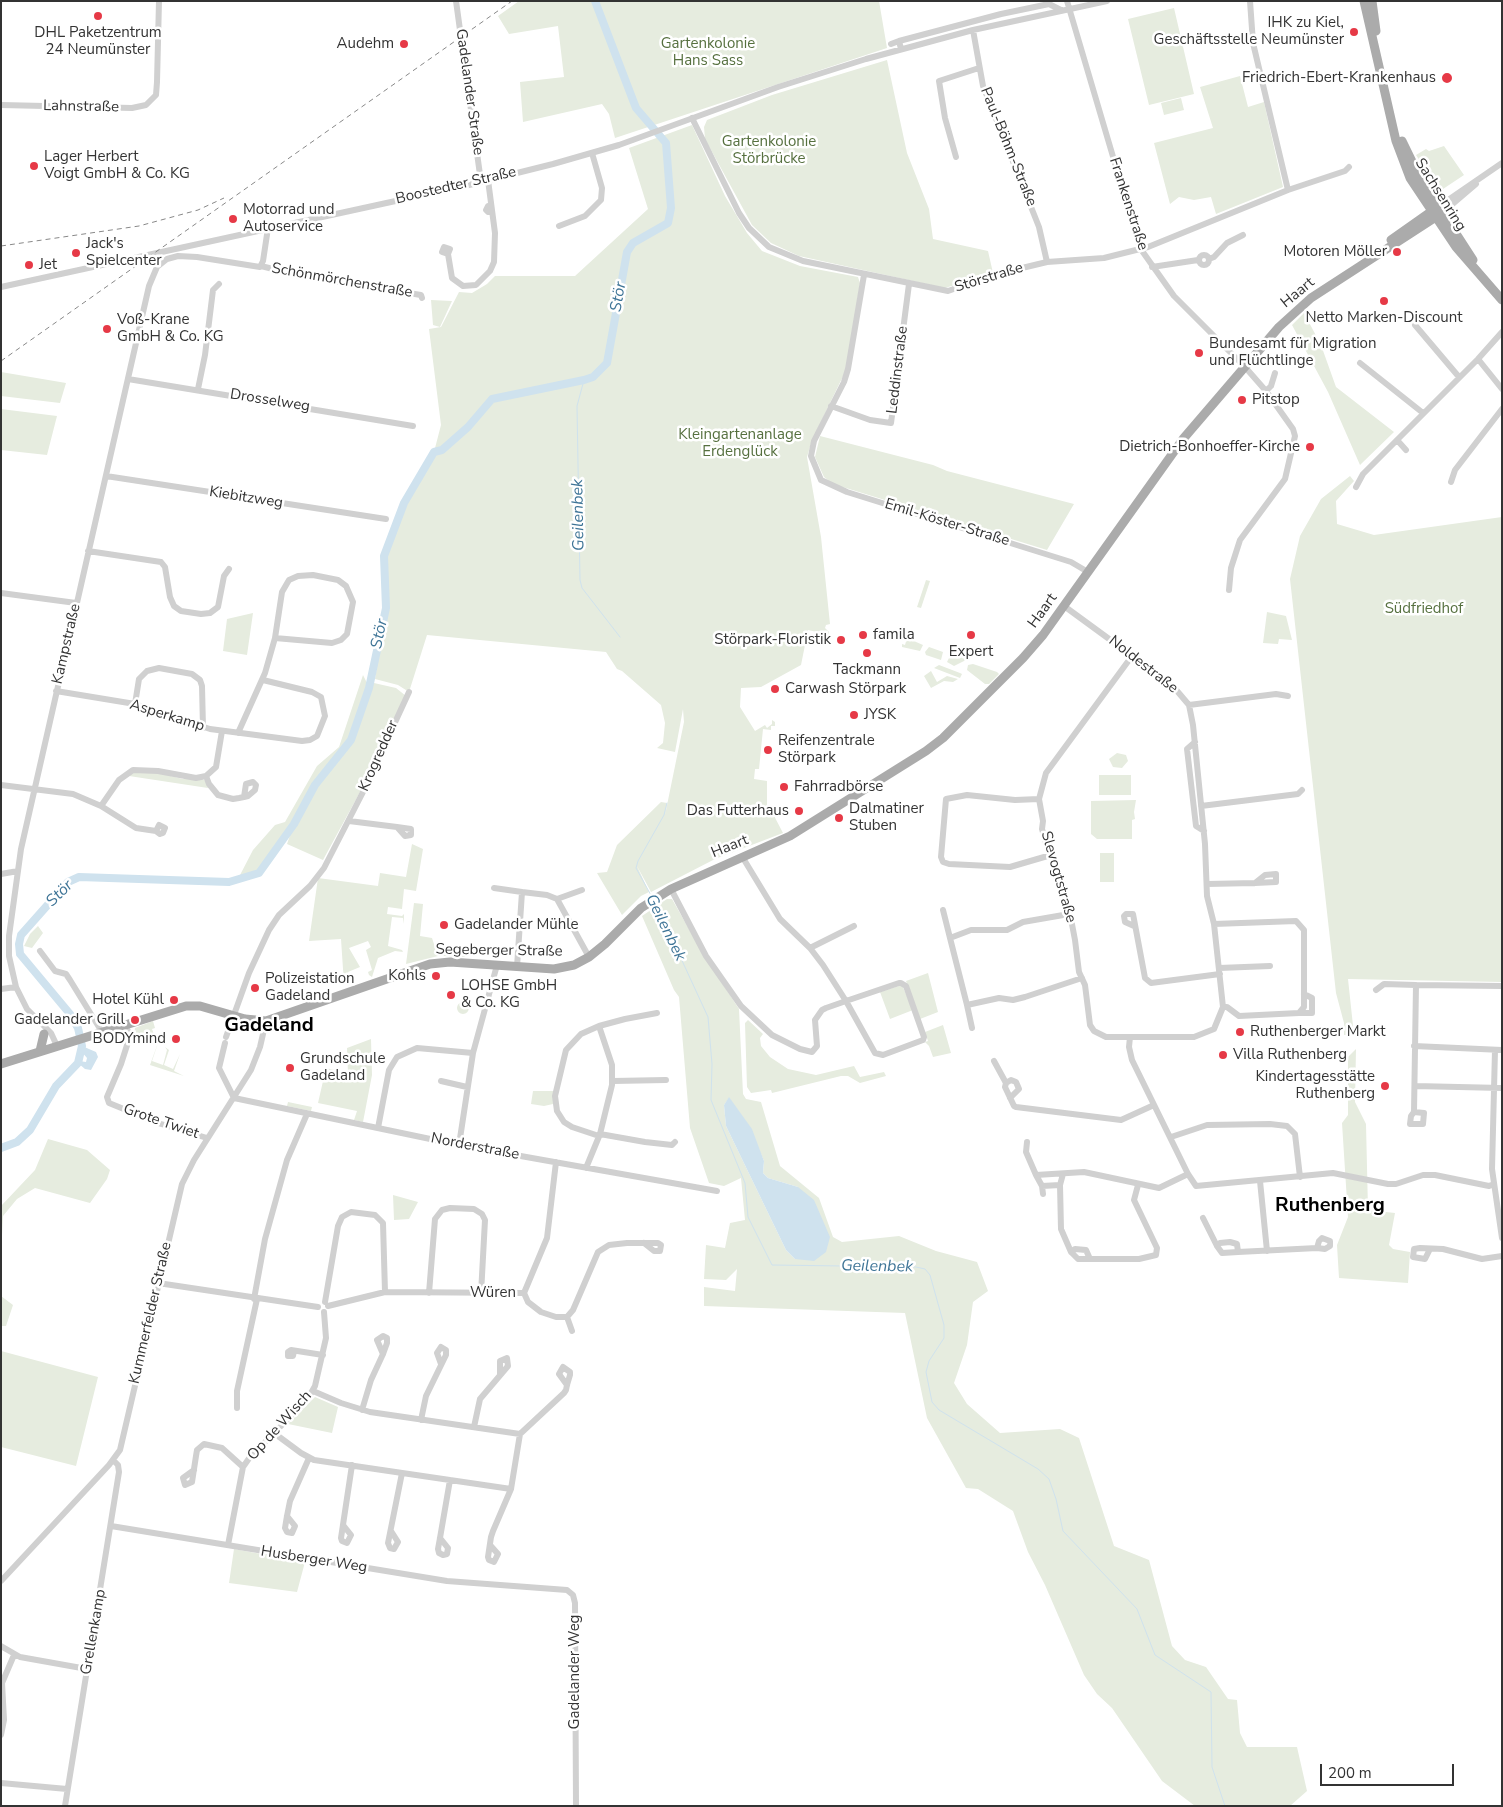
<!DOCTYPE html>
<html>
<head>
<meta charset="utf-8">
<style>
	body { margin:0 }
	#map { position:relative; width:1503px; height:1807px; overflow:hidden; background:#fff; font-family:"Nunito Sans",sans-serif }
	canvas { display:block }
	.frame { position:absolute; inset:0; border:2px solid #333; pointer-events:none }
	.scale { position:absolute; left:1320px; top:1764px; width:134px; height:22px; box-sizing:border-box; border:2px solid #333; border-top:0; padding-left:6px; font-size:15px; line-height:18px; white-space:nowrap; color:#333; -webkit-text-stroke:4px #fff; paint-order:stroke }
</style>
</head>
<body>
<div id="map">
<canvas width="1503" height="1807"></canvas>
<div class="frame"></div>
<div class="scale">200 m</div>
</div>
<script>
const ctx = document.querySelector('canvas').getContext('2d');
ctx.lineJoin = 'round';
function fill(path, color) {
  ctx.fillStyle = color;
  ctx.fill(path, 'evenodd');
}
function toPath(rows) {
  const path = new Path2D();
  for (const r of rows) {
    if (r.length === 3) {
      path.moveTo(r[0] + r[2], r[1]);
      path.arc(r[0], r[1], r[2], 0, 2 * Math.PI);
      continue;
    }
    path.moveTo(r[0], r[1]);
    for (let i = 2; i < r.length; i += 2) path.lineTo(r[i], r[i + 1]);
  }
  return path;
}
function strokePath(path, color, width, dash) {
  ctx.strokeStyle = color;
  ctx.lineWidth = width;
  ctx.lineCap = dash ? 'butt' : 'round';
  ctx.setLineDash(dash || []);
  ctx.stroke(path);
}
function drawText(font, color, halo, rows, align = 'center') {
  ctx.font = font + ' "Nunito Sans",sans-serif';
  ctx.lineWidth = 5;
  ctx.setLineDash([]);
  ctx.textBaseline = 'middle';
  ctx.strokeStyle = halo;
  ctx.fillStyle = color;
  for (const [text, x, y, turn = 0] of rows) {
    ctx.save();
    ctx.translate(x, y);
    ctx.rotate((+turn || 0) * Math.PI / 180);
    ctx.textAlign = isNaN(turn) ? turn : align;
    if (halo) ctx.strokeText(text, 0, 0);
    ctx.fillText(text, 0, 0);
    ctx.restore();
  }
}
const green = toPath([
	[519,1,879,1,887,48,615,138,609,114,602,104,523,122,520,82,564,77,558,26,509,34,498,16],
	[1174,8,1194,94,1149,105,1128,19],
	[887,60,907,153,929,209,933,239,988,251,993,273,945,288,799,256,771,243,752,225,705,139,704,127,707,120,772,95],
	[1240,76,1248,107,1264,102,1283,187,1216,214,1211,197,1194,200,1179,197,1170,204,1154,143,1213,128,1200,87],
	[1181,98,1184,110,1164,115,1161,103],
	[692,125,725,196,747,233,762,251,800,266,858,277,860,283,846,370,812,440,807,457,821,537,830,624,826,625,825,628,829,632,830,645,827,645,826,634,808,630,801,665,761,687,741,688,740,707,755,731,765,725,767,728,772,724,772,720,775,722,775,726,771,726,771,730,763,729,759,769,755,769,754,779,767,781,767,810,771,810,783,833,715,859,651,892,637,866,649,892,641,896,622,915,597,873,607,872,617,845,661,802,667,803,665,815,684,722,683,709,675,752,657,748,663,743,665,723,661,705,622,671,617,669,606,652,427,635,409,692,398,685,375,679,386,608,384,556,404,503,434,452,441,425,429,329,441,327,459,292,472,293,487,284,495,276,575,276,648,209,629,148],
	[1444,146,1464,175,1443,189,1437,187,1416,155,1426,149,1429,151],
	[431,300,452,301,440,327,433,325],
	[1304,313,1321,345,1336,387,1394,432,1360,465,1328,392,1292,325],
	[1,372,66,383,60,403,1,396],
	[1,409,57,416,47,455,1,450],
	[820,436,933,465,947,471,1074,504,1047,550,833,484,824,477,815,457],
	[1350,476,1354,481,1336,501,1337,524,1374,535,1502,517,1502,982,1348,979,1354,1035,1344,1035,1344,1023,1336,993,1290,579,1300,536,1321,499],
	[926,580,930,581,921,608,917,607],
	[1267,612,1286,616,1292,640,1279,639,1278,644,1263,643],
	[253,613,247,655,223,651,227,619],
	[907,638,923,645,920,651,902,647,902,644,905,645],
	[929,647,943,652,941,660,926,655,925,652],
	[951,654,966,659,966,660,954,666,947,662],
	[973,664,997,672,999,674,989,684,985,684,967,670,968,665],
	[939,665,960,673,962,674,960,678,934,668],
	[931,671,937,682,947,676,958,679,953,682,944,681,931,688,924,676],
	[363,675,369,687,374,683,396,688,406,696,360,792,323,860,287,844,293,826,259,873,247,878,239,877,253,850,275,825,285,822,317,766,339,747],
	[1117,753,1126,755,1128,761,1122,768,1113,767,1109,759],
	[133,772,158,773,183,779,202,779,206,781,208,788,129,776],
	[1099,775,1131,775,1131,795,1099,795],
	[1136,800,1134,812,1135,819,1132,820,1132,839,1097,839,1091,834,1091,801],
	[412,844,423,849,416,891,404,889,402,909,388,907,387,914,402,916,404,914,404,924,403,918,392,917,388,946,402,950,403,952,395,951,378,958,372,977,369,975,368,972,372,970,366,950,371,947,368,941,349,948,360,967,348,972,351,979,344,984,341,939,309,941,318,878,378,886,380,873,406,877],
	[1100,853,1114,853,1114,882,1100,882],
	[667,899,672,899,703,954,739,1009,743,1094,746,1099,761,1102,780,1166,819,1198,833,1237,842,1242,899,1236,936,1251,977,1262,988,1291,973,1302,967,1345,954,1383,967,1404,1000,1433,1060,1429,1079,1438,1114,1546,1149,1560,1172,1646,1185,1660,1206,1667,1228,1699,1237,1700,1240,1733,1247,1747,1297,1747,1307,1791,1290,1806,1195,1806,1162,1781,1112,1708,1097,1694,1084,1675,1045,1585,1028,1552,1013,1511,978,1489,966,1488,927,1418,905,1313,704,1306,704,1287,735,1291,737,1269,726,1280,704,1279,706,1245,725,1248,730,1223,745,1220,741,1178,724,1186,709,1183,690,1128,679,997,674,990,642,916],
	[729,1098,750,1128,764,1161,763,1173,768,1178,798,1187,795,1259,786,1250,726,1126,724,1105],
	[414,903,423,904,420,936,432,938,438,956,406,964],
	[38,926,43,933,32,948,24,946,30,934],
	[450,947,466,948,465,957,443,956],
	[928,973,938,1012,920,1019,906,981],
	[902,985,913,1010,890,1019,880,992],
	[463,1008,6],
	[748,1020,763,1034,760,1038,761,1046,770,1057,788,1069,816,1075,854,1066,860,1077,884,1072,886,1076,860,1083,848,1076,841,1076,772,1093,771,1090,751,1093,747,1087,745,1023],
	[153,1021,155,1028,152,1029,155,1037,151,1034,134,1033,135,1028],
	[943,1025,951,1053,933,1057,929,1046,925,1042,928,1041,925,1032],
	[371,1039,372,1075,363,1122,354,1120,357,1111,318,1103,326,1068,348,1073,347,1048],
	[159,1040,162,1043,158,1043,152,1061,163,1065,167,1050,165,1047,169,1050,164,1065,173,1069,180,1054,174,1071,184,1076,150,1065],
	[1356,1049,1355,1102,1366,1124,1368,1210,1395,1213,1389,1245,1393,1249,1410,1252,1408,1283,1339,1278,1337,1245,1348,1217,1342,1123,1348,1115,1348,1057],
	[533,1091,553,1091,553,1104,544,1106,531,1104],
	[288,1102,312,1107,311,1111,287,1106],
	[48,1139,87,1150,110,1170,107,1179,90,1203,35,1188,17,1199,3,1216,1,1255,1,1206,35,1170],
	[393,1195,418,1202,409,1219,394,1220],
	[1,1296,13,1305,6,1326,1,1326],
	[1,1351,98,1377,76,1466,1,1447],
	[315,1397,338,1407,332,1433,288,1424],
	[234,1549,305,1562,297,1592,229,1583]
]);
const water = toPath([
	[82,1046,96,1052,98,1057,91,1070,85,1069,78,1063,79,1061,86,1062,87,1058,81,1051],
	[729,1097,752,1129,764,1161,763,1173,768,1178,798,1187,814,1200,830,1237,826,1252,814,1261,795,1259,786,1250,726,1126,724,1105]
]);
const stream = toPath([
	[584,380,577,406,580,580,582,588,620,637],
	[652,897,636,868,638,861,664,815,667,803],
	[655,902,708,1017,712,1064,711,1100,745,1183,748,1217,772,1265,916,1267,925,1269,930,1275,944,1325,944,1338,929,1361,926,1372,932,1402,939,1410,1038,1469,1049,1479,1056,1499,1063,1531,1137,1609,1155,1655,1211,1692,1212,1767,1225,1806]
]);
const river = toPath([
	[1,1148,17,1142,30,1130,56,1086,78,1063,82,1046,78,1028,70,1014,20,954,19,944,21,935,68,882,79,877,229,882,259,873,294,824,315,785,351,740,369,688,386,608,384,556,404,503,434,452,442,450,468,427,492,399,584,380,593,377,607,363,627,252,633,243,668,223,671,208,666,143,636,108,595,1]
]);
const minor = toPath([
	[456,1,481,182],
	[1067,1,1140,248,1174,296,1245,367,1266,391,1293,429,1295,436,1285,479,1240,540,1231,568,1229,590],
	[1250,1,1253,43,1288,190],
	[973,30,983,86,1039,227,1047,262],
	[891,44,899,41],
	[901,49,899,41,1001,14,1049,4,1061,10],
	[1,105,132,108,146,105,156,95,157,82,159,1],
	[692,118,739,213,749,228,769,247,803,261,948,291,997,274,1047,262,1104,258,1148,247,1288,190,1345,171,1349,167],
	[956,157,945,118,939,81,979,68],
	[491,205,488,206,486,210,488,212,492,211],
	[1438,207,1502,163],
	[1442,213,1476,184],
	[559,226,585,216,601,200,602,188,592,153],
	[448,254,442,252,444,247,450,249,448,254,452,278,463,286,476,285,490,271,494,262,495,233,488,180],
	[1204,260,5],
	[1209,259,1214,257,1227,243,1243,235],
	[261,266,301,276,421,295,422,298],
	[1152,267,1198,260],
	[864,275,848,369,844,382,814,441,811,456,821,480,847,492,1071,562,1088,572],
	[1,287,469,185,553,164,619,145,778,87,866,59,973,30,1107,1],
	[1415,325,1459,377],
	[1478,359,1502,389],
	[1360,363,1423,413],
	[128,379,413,426],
	[198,389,205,355,213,290,219,284],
	[1266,391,1271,386,1275,373],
	[831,406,870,420,891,423,909,284],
	[1397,440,1406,450],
	[106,476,386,519],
	[1451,482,1455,470,1502,409],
	[1356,487,1363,474,1478,359,1502,332],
	[88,551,161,562,165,567,170,597,174,606,181,611,201,614,210,613,218,607,224,576,229,569],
	[1,593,76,603],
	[1064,606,1172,685,1189,705,1193,725,1205,844,1207,896,1214,924,1223,1007,1214,1029,1194,1037,1106,1037,1094,1031,1090,1025,1085,985,1079,972,1075,940,1071,919,1066,907,1062,881,1047,847,1042,829,1043,821,1039,799,1046,773,1132,656],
	[56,691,135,704,210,729,302,741,310,740,317,736,325,716,321,697,312,692,263,680],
	[135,704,139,679,147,671,159,668,192,674,200,680,202,686,203,728],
	[1189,705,1276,694,1288,696],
	[222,731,216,767,206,776,209,784,218,795,233,799,239,798,244,797,248,796,255,790,256,785,253,782,246,784,244,797],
	[238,733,265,673,275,638,332,643,341,640,347,634,353,602,346,586,338,580,313,575,298,576,289,580,282,592,275,638],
	[1195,742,1187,749,1196,826,1204,831],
	[1,785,73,794,101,806,136,828,156,831,160,834,163,833,165,828,159,825,156,831],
	[1039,799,1015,800,967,795,946,799,941,857,943,862,949,864,1010,867,1051,855],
	[101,806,119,780,133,770,158,771,196,778,206,776],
	[1201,806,1298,794,1302,790],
	[349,821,397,827,405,836,411,835,411,829,397,827],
	[1,874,18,871],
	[1207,884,1255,883,1276,882,1276,874,1265,875,1255,883],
	[494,888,522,892],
	[671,889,706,956,741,1006,772,1035,800,1049,812,1052,817,1046,815,1020,822,1010,826,1008,846,1001,899,983,901,983,906,986,924,1037,923,1040,883,1055,875,1053,846,1001,823,965,810,948,780,919,743,858],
	[557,899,582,890],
	[943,910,950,938],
	[1069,914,1023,922,1007,930,971,930,950,938,967,1005,999,998,1013,1000,1025,997,1082,978],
	[1214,924,1296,921,1304,930,1304,1007,1299,1013,1239,1016,1227,1007,1223,1007],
	[1134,926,1125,922,1124,916,1126,914,1133,914,1145,978,1151,983,1220,974],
	[810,948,854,926],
	[40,951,55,971,66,974,70,980,102,1032],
	[517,967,522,892,547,895,557,899,589,957],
	[1219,968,1270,966],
	[1416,985,1502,986],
	[1,989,16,987],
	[1376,990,1384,984,1416,985,1414,1112,1411,1116,1410,1124,1423,1124,1424,1113,1414,1112],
	[967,1005,972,1028],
	[1299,1013,1312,1013,1312,998,1304,994],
	[125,1024,130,1036,121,1064,107,1097,109,1103,158,1123,207,1138],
	[226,1037,249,973,269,930,279,915,310,886,324,868,362,794,409,692],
	[1130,1037,1129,1047,1132,1060,1188,1174,1196,1186,1333,1173,1388,1184,1396,1184,1423,1175,1435,1175,1489,1186,1494,1184],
	[225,1043,219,1068,234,1098],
	[57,1046,51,1033,27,1009,16,987,9,956,9,936,21,849,149,286,157,267,167,259,178,256,197,257,260,267,263,261,268,228],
	[1414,1046,1502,1050],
	[1495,1050,1492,1169,1502,1238],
	[994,1061,1006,1083],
	[441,1081,467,1087],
	[613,1081,666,1080],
	[1415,1086,1502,1088],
	[234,1098,459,1145,717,1191],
	[1010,1098,1019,1089,1016,1082,1011,1080,1006,1083,1005,1087,1014,1106,1016,1107,1121,1120,1154,1105],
	[378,1128,389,1070,397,1057,417,1048,473,1053],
	[600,1134,645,1142,672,1145,675,1142],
	[599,1136,572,1127,564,1122,557,1111,555,1096,566,1050,581,1034,599,1026],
	[1171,1137,1207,1125,1270,1124,1287,1126,1295,1134,1300,1177],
	[1027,1142,1026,1152,1036,1175],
	[459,1145,473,1053,497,965],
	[586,1168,600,1134,612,1085,612,1065,599,1026,625,1019,657,1013],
	[1063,1174,1060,1185,1042,1186,1036,1175,1084,1172,1159,1188,1188,1174],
	[1260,1181,1267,1251],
	[1060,1185,1061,1229,1071,1252],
	[1042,1186,1043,1194],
	[1203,1218,1217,1246],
	[1430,1249,1425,1259,1413,1257,1414,1249,1420,1248,1443,1249,1482,1259,1502,1256],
	[1238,1252,1222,1253,1217,1246,1220,1243,1230,1242,1237,1244,1238,1252,1317,1248,1325,1249,1330,1246,1330,1241,1322,1238,1319,1241,1317,1248],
	[1090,1259,1086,1250,1075,1249,1071,1252,1078,1259,1139,1259,1156,1255,1157,1248,1134,1200,1138,1185],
	[158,1283,318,1307],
	[429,1293,435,1219,442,1210,450,1208,474,1209,482,1214,485,1220,481,1294],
	[524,1293,528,1302,541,1312,556,1317,567,1317,573,1310,598,1252,609,1245,627,1243,658,1243,661,1245,660,1251,654,1251,644,1243],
	[254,1299,265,1239,287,1160,307,1114],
	[325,1302,338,1226,342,1217,351,1212,375,1215,383,1223,385,1292],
	[328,1306,385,1292,524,1293,547,1238,556,1162],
	[567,1317,572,1331],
	[294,1351,293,1356,288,1356,288,1352,291,1350,323,1355],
	[313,1391,341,1403,370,1412,520,1434],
	[237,1408,237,1391,257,1299],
	[362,1410,371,1380,383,1354,387,1343,387,1338,383,1336,377,1340,383,1354],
	[421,1420,426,1396,446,1355,446,1350,441,1347,437,1353,441,1364],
	[474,1427,480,1399,508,1366,507,1358,500,1361,500,1374],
	[274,1433,301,1453,314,1460,511,1489,520,1434,564,1393,566,1390,567,1385,570,1375,570,1372,563,1367,559,1374,567,1385],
	[194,1470,183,1478,185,1485,192,1482,196,1456,197,1450,204,1444,222,1448,243,1467],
	[287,1516,295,1526,292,1533,287,1532,285,1528,287,1516,290,1501,309,1458],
	[343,1525,351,1535,347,1543,342,1541,341,1538,352,1465],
	[111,1526,447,1581,567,1590,573,1595,575,1603,576,1806],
	[391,1531,398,1542,394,1549,390,1548,388,1543,402,1473],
	[440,1538,448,1548,447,1554,443,1555,439,1553,438,1549,440,1538,450,1480],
	[228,1545,243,1467,250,1457,307,1400,315,1386,326,1338,324,1312],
	[490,1545,498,1554,494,1562,489,1560,488,1557,491,1537,493,1531,511,1489],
	[1,1581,109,1465,120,1450,182,1184,194,1160,251,1070,260,1047,266,1021],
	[1,1646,20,1657,87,1669],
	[1,1735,4,1720,2,1683,14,1655],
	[1,1783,67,1789],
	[65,1806,119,1472,118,1465,113,1460]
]);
const major = toPath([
	[1364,1,1396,141,1410,178,1456,247,1502,300],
	[1372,1,1376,31],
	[1402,141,1420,178,1473,260],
	[1391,240,1435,209],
	[40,1051,44,1034],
	[1,1064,186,1006,200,1006,245,1019,266,1021,430,964,450,962,554,969,574,965,589,957,605,944,641,908,671,889,790,836,926,751,943,738,1023,658,1043,635,1183,439,1279,327,1311,298,1442,213]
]);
const rail = toPath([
	[1,246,139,226,198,210,224,198],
	[1,361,512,1]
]);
const markers = [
	[98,16,5,"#e63946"],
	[1354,32,5,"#e63946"],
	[404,44,5,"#e63946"],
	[1447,78,6,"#e63946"],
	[34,166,5,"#e63946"],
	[233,219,5,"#e63946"],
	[1397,252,5,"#e63946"],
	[76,253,5,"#e63946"],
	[29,265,5,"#e63946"],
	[1384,301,5,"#e63946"],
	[107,329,5,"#e63946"],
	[1199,353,5,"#e63946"],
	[1242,400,5,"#e63946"],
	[1310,447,5,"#e63946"],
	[863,635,5,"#e63946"],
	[971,635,5,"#e63946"],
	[841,640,5,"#e63946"],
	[867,653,5,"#e63946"],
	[775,689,5,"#e63946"],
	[854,715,5,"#e63946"],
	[768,750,5,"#e63946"],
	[784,787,5,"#e63946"],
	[799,811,5,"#e63946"],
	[839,818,5,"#e63946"],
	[444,925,5,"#e63946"],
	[436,976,5,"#e63946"],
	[255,988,5,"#e63946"],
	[451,995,5,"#e63946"],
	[174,1000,5,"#e63946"],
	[135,1020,5,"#e63946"],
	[1240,1032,5,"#e63946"],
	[176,1039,5,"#e63946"],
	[1223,1055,5,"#e63946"],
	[290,1068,5,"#e63946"],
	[1385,1086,5,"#e63946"]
];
const poiNames = [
	["IHK zu Kiel,",1344,23,"right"],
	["Geschäftsstelle Neumünster",1344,40,"right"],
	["DHL Paketzentrum",98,33,"center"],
	["24 Neumünster",98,50,"center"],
	["Audehm",394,44,"right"],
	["Friedrich-Ebert-Krankenhaus",1436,78,"right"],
	["Lager Herbert",44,157],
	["Voigt GmbH & Co. KG",44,174],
	["Motorrad und",243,210],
	["Autoservice",243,227],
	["Jack's",86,244],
	["Spielcenter",86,261],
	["Motoren Möller",1387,252,"right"],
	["Jet",39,265],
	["Netto Marken-Discount",1384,318,"center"],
	["Voß-Krane",117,320],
	["GmbH & Co. KG",117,337],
	["Bundesamt für Migration",1209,344],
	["und Flüchtlinge",1209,361],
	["Pitstop",1252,400],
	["Dietrich-Bonhoeffer-Kirche",1300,447,"right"],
	["famila",873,635],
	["Störpark-Floristik",831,640,"right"],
	["Expert",971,652,"center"],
	["Tackmann",867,670,"center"],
	["Carwash Störpark",785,689],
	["JYSK",864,715],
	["Reifenzentrale",778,741],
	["Störpark",778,758],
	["Fahrradbörse",794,787],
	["Dalmatiner",849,809],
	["Stuben",849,826],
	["Das Futterhaus",789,811,"right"],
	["Gadelander Mühle",454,925],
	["Kohls",426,976,"right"],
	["Polizeistation",265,979],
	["Gadeland",265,996],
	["LOHSE GmbH",461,986],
	["& Co. KG",461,1003],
	["Hotel Kühl",164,1000,"right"],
	["Gadelander Grill",125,1020,"right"],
	["Ruthenberger Markt",1250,1032],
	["BODYmind",166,1039,"right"],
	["Villa Ruthenberg",1233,1055],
	["Grundschule",300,1059],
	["Gadeland",300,1076],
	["Kindertagesstätte",1375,1077,"right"],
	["Ruthenberg",1375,1094,"right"]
];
const parkNames = [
	["Gartenkolonie",708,44],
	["Hans Sass",708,61],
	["Gartenkolonie",769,142],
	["Störbrücke",769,159],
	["Kleingartenanlage",740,435],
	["Erdenglück",740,452],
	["Südfriedhof",1424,609]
];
const streetNames = [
	["Gadelander Straße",469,92,82],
	["Lahnstraße",81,107,1],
	["Paul-Böhm-Straße",1008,147,68],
	["Boostedter Straße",456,186,-13],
	["Sachsenring",1440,195,58],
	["Frankenstraße",1128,204,72],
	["Störstraße",989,278,-17],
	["Schönmörchenstraße",342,281,10],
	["Haart",1298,293,-39],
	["Leddinstraße",898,370,-83],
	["Drosselweg",270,401,9],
	["Kiebitzweg",246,498,9],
	["Emil-Köster-Straße",947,523,17],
	["Haart",1043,611,-54],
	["Kampstraße",67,644,-77],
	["Noldestraße",1143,665,38],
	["Asperkamp",167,716,17],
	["Krogredder",379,756,-66],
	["Haart",730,847,-22],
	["Slevogtstraße",1058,877,74],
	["Segeberger Straße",499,951,1],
	["Grote Twiet",161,1122,19],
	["Norderstraße",475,1147,11],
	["Würen",493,1293],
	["Kummerfelder Straße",151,1313,-77],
	["Op de Wisch",280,1426,-48],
	["Husberger Weg",314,1560,9],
	["Grellenkamp",94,1632,-80],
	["Gadelander Weg",575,1672,-90]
];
const waterNames = [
	["Stör",619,297,-80],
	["Geilenbek",579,515,-91],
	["Stör",380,634,-78],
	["Stör",60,894,-44],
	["Geilenbek",665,928,64],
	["Geilenbek",877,1267,1]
];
const districtNames = [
	["Gadeland",269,1026],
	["Ruthenberg",1330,1206]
];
fill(green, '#e6ecdf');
fill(water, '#cfe2ee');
strokePath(stream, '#cfe2ee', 1);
strokePath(river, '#cfe2ee', 8);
strokePath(minor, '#d0d0d0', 6);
strokePath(major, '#ababab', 9);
strokePath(rail, '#888', 1, [5, 4]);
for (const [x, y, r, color] of markers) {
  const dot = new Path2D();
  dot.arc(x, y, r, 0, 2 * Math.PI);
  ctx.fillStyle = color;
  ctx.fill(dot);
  strokePath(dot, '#fff', 2);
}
drawText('15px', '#333', '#fff', poiNames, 'left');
drawText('15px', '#56703f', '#fff', parkNames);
drawText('15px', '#333', '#fff', streetNames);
drawText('italic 16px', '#3f7597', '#fff', waterNames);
drawText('bold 20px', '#000', '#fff', districtNames);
</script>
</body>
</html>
